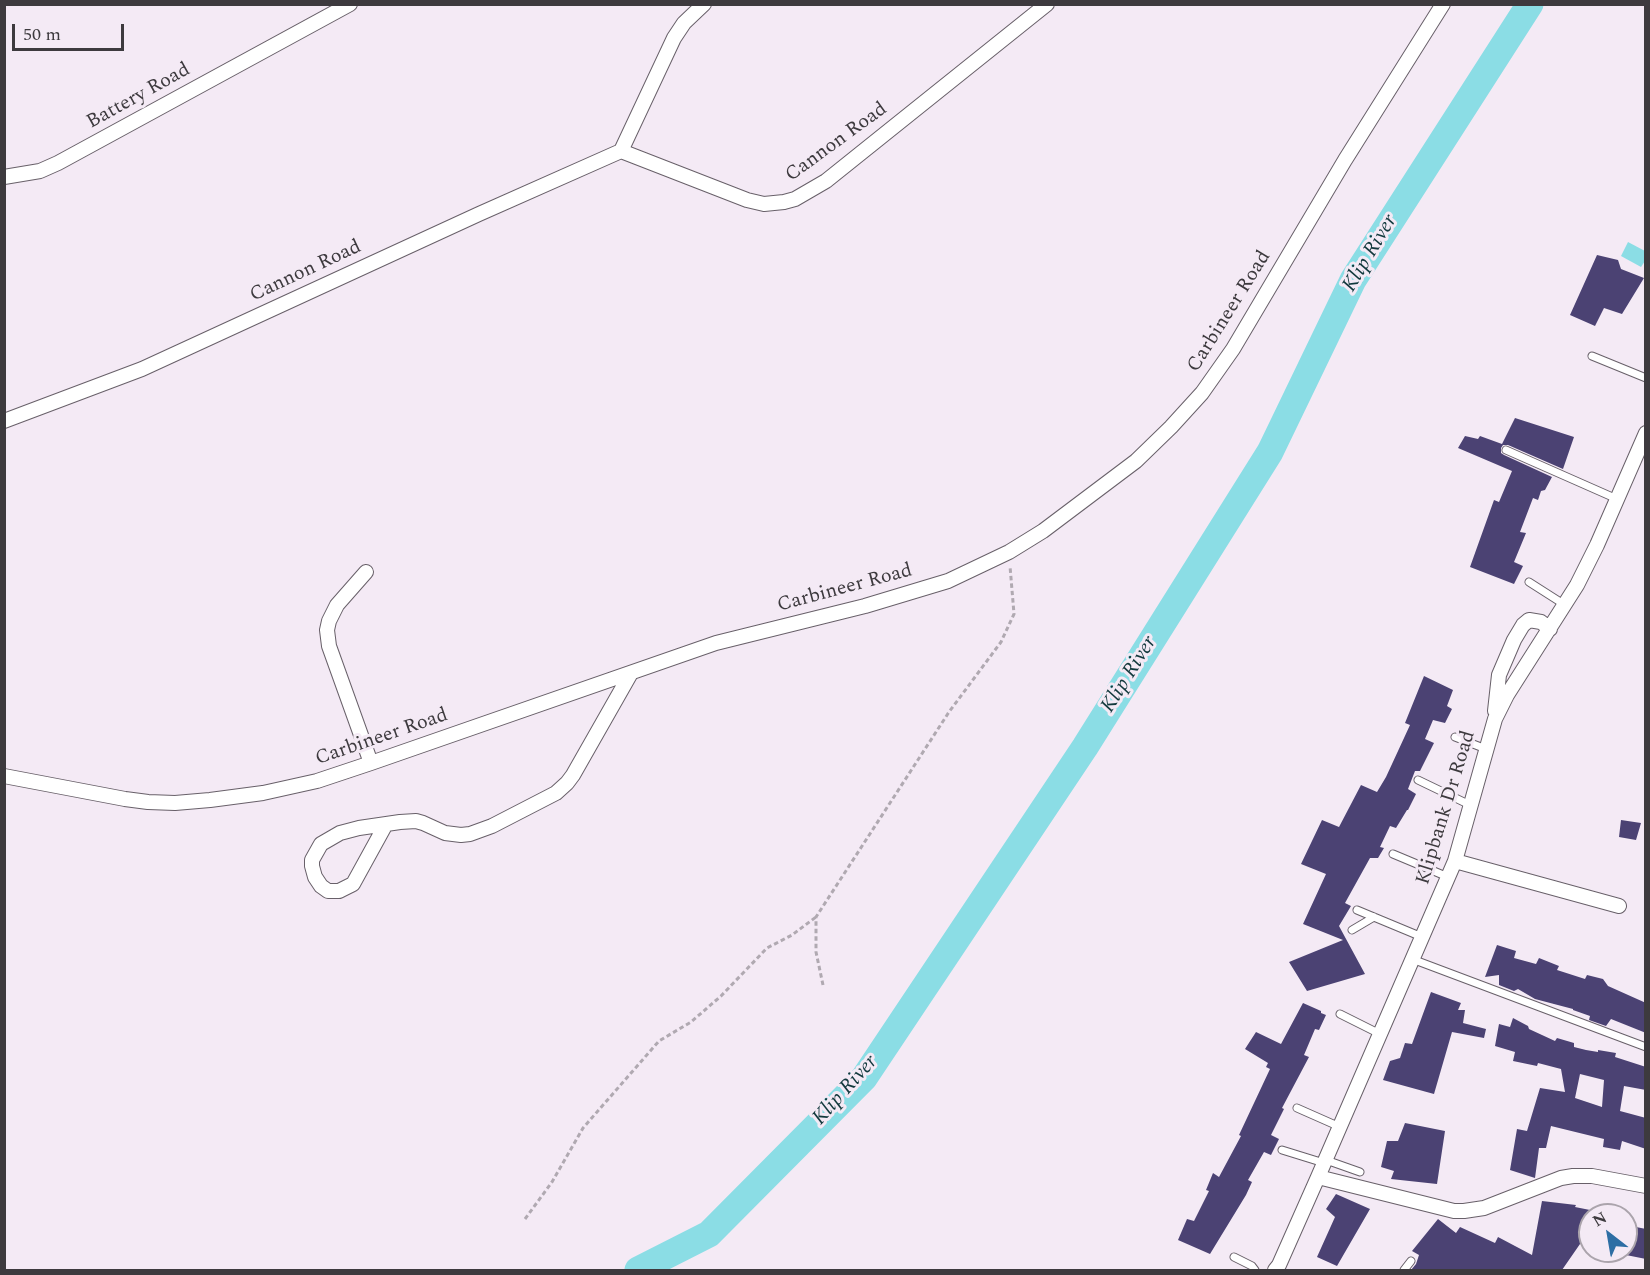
<!DOCTYPE html>
<html>
<head>
<meta charset="utf-8">
<style>
	body { margin:0 }
	#map { position:relative; width:1650px; height:1275px; overflow:hidden; background:#f4eaf5; font-family:Spectral,serif }
	canvas { display:block }
	.frame { position:absolute; inset:0; border:6px solid #3d3a3e; pointer-events:none }
	.north { position:absolute; left:1578px; top:1203px; width:60px; height:60px; box-sizing:border-box; background:#f4eaf5; border:2px solid #aba4ac; border-radius:50%; rotate:329deg; font-size:16px; font-weight:700; line-height:24px; text-align:center; color:#3d3a3e }
	.north::after { content:''; display:block; margin:auto; width:21px; height:27px; background:#2d6ea4; clip-path:polygon(50% 0,100% 100%,50% 72%,0 100%) }
	.scale { position:absolute; left:12px; top:24px; width:112px; height:27px; box-sizing:border-box; border:3px solid #3d3a3e; border-top:0; padding-left:8px; font-size:18px; line-height:21px; white-space:nowrap; color:#3d3a3e; -webkit-text-stroke:4px #f4eaf5; paint-order:stroke }
</style>
</head>
<body>
<div id="map">
<canvas width="1650" height="1275"></canvas>
<div class="frame"></div>
<div class="north">N</div>
<div class="scale">50 m</div>
</div>
<script>
const ctx = document.querySelector('canvas').getContext('2d');
ctx.lineJoin = 'round';
function fill(path, color) {
  ctx.fillStyle = color;
  ctx.fill(path, 'evenodd');
}
function toPath(rows) {
  const path = new Path2D();
  for (const r of rows) {
    path.moveTo(r[0], r[1]);
    for (let i = 2; i < r.length; i += 2) path.lineTo(r[i], r[i + 1]);
  }
  return path;
}
function strokePath(path, color, width, dash) {
  ctx.strokeStyle = color;
  ctx.lineWidth = width;
  ctx.lineCap = dash ? 'butt' : 'round';
  ctx.setLineDash(dash || []);
  ctx.stroke(path);
}
function drawText(font, color, halo, rows, align = 'center') {
  ctx.font = font + ' Spectral,serif';
  ctx.lineWidth = 6;
  ctx.setLineDash([]);
  ctx.textBaseline = 'middle';
  ctx.strokeStyle = halo;
  ctx.fillStyle = color;
  for (const [text, x, y, turn = 0] of rows) {
    ctx.save();
    ctx.translate(x, y);
    ctx.rotate((+turn || 0) * Math.PI / 180);
    ctx.textAlign = isNaN(turn) ? turn : align;
    if (halo) ctx.strokeText(text, 0, 0);
    ctx.fillText(text, 0, 0);
    ctx.restore();
  }
}
const water = toPath([
	[1628,242,1645,251,1645,261,1641,267,1621,256]
]);
const river = toPath([
	[638,1270,709,1234,864,1078,1085,747,1270,452,1353,280,1530,4]
]);
const building = toPath([
	[1597,255,1618,260,1621,269,1644,278,1622,314,1604,308,1595,326,1570,315],
	[1515,418,1574,437,1563,469,1508,445,1503,445,1501,448,1501,453,1504,455,1552,477,1545,490,1541,491,1538,500,1533,498,1520,532,1526,533,1514,562,1523,566,1514,584,1470,567,1494,500,1499,502,1512,471,1458,448,1465,436,1478,439,1480,436,1502,444],
	[1424,676,1453,690,1447,706,1452,709,1445,723,1433,720,1425,739,1434,743,1420,771,1415,771,1408,789,1416,794,1408,810,1407,810,1396,828,1390,826,1380,847,1384,848,1378,858,1370,858,1345,903,1351,906,1339,926,1365,974,1307,991,1289,962,1343,940,1303,924,1326,874,1301,864,1322,820,1339,827,1361,785,1377,792,1386,777,1410,725,1405,723],
	[1621,820,1641,823,1636,840,1619,837],
	[1497,945,1516,951,1514,958,1536,964,1539,958,1559,966,1557,970,1585,979,1587,975,1603,979,1608,986,1646,1003,1646,1033,1611,1019,1606,1026,1589,1020,1590,1016,1573,1010,1573,1009,1535,999,1518,989,1514,991,1499,985,1499,975,1485,977],
	[1431,992,1461,1003,1458,1010,1465,1010,1463,1023,1486,1029,1484,1038,1452,1032,1434,1094,1383,1080,1390,1061,1400,1058,1405,1043,1412,1044],
	[1303,1003,1321,1011,1321,1013,1326,1015,1319,1030,1315,1029,1304,1055,1309,1057,1282,1108,1284,1109,1271,1135,1279,1139,1271,1155,1264,1152,1248,1180,1252,1182,1246,1195,1210,1254,1178,1240,1187,1219,1194,1221,1209,1191,1206,1190,1213,1173,1219,1177,1241,1136,1239,1135,1270,1069,1266,1067,1268,1063,1245,1049,1256,1032,1281,1044],
	[1513,1018,1528,1026,1529,1029,1555,1041,1557,1038,1574,1043,1574,1047,1586,1050,1598,1052,1598,1050,1616,1053,1615,1057,1646,1067,1646,1090,1624,1086,1620,1111,1646,1118,1646,1149,1622,1141,1620,1150,1603,1147,1604,1139,1551,1126,1546,1148,1539,1148,1535,1178,1510,1170,1517,1129,1527,1131,1540,1088,1565,1092,1561,1069,1538,1063,1537,1066,1513,1061,1515,1052,1495,1046,1499,1024,1510,1027],
	[1580,1074,1604,1080,1602,1107,1575,1098],
	[1405,1123,1445,1131,1437,1184,1391,1179,1394,1171,1381,1167,1387,1141,1398,1141],
	[1336,1194,1370,1209,1337,1266,1317,1257,1335,1217,1326,1209],
	[1542,1201,1576,1205,1575,1207,1590,1210,1590,1246,1580,1244,1562,1270,1411,1270,1416,1264,1419,1255,1412,1251,1438,1219,1456,1233,1460,1227,1495,1243,1498,1237,1532,1255],
	[1626,1225,1646,1229,1646,1259,1626,1255]
]);
const path = toPath([
	[823,985,816,952,816,917,949,712,1001,642,1014,614,1010,566],
	[525,1219,552,1182,583,1128,659,1041,691,1022,721,996,767,948,792,935,816,917]
]);
const lane = toPath([
	[1592,356,1646,378],
	[1506,450,1617,499],
	[1529,582,1565,605],
	[1455,737,1486,749],
	[1418,780,1470,805],
	[1393,854,1448,877],
	[1357,910,1422,937],
	[1352,930,1374,917],
	[1412,959,1646,1047],
	[1340,1014,1380,1034],
	[1297,1108,1340,1127],
	[1282,1150,1324,1163],
	[1326,1160,1360,1172],
	[1234,1257,1252,1266,1255,1270],
	[1404,1270,1411,1261]
]);
const street = toPath([
	[621,151,747,200,764,204,784,202,795,199,826,181,1047,4],
	[4,177,40,171,58,163,350,4],
	[4,421,142,369,479,214,621,151,674,38,684,23,704,4],
	[366,572,337,605,329,621,327,630,329,646,371,763],
	[1495,711,1499,675,1514,640,1523,625,1529,620,1541,622,1550,629],
	[4,776,125,799,148,802,175,803,210,800,263,793,317,781,371,763,716,643,865,606,948,581,1009,552,1043,531,1136,461,1171,427,1202,393,1233,349,1345,160,1443,4],
	[386,824,353,884,339,891,328,891,321,886,315,877,312,866,312,860,321,844,340,833,359,828,400,822,416,821,423,823,445,833,461,835,470,834,492,826,556,793,567,783,573,775,631,673],
	[1455,861,1619,906],
	[1318,1177,1454,1211,1464,1211,1484,1208,1561,1178,1573,1176,1592,1176,1646,1186],
	[1275,1270,1279,1265,1318,1177,1455,861,1495,719,1507,695,1577,585,1597,545,1646,433]
]);
const streetNames = [
	["Battery Road",139,97,-29],
	["Cannon Road",837,143,-36],
	["Cannon Road",306,272,-25],
	["Carbineer Road",1230,312,-58],
	["Carbineer Road",845,589,-15],
	["Carbineer Road",382,738,-19],
	["Klipbank Dr Road",1447,808,-73]
];
const waterNames = [
	["Klip River",1371,254,-59],
	["Klip River",1130,675,-58],
	["Klip River",846,1091,-48]
];
fill(water, '#8bdde5');
strokePath(river, '#8bdde5', 27);
fill(building, '#4b4273');
strokePath(lane, '#686069', 9);
strokePath(street, '#686069', 16);
strokePath(path, '#b0a9b1', 3, [4.5, 3]);
strokePath(lane, '#fff', 7);
strokePath(street, '#fff', 14);
drawText('20px', '#3d3a3e', '#f4eaf5', streetNames);
drawText('italic 21px', '#12393d', '#f4eaf5', waterNames);
</script>
</body>
</html>
